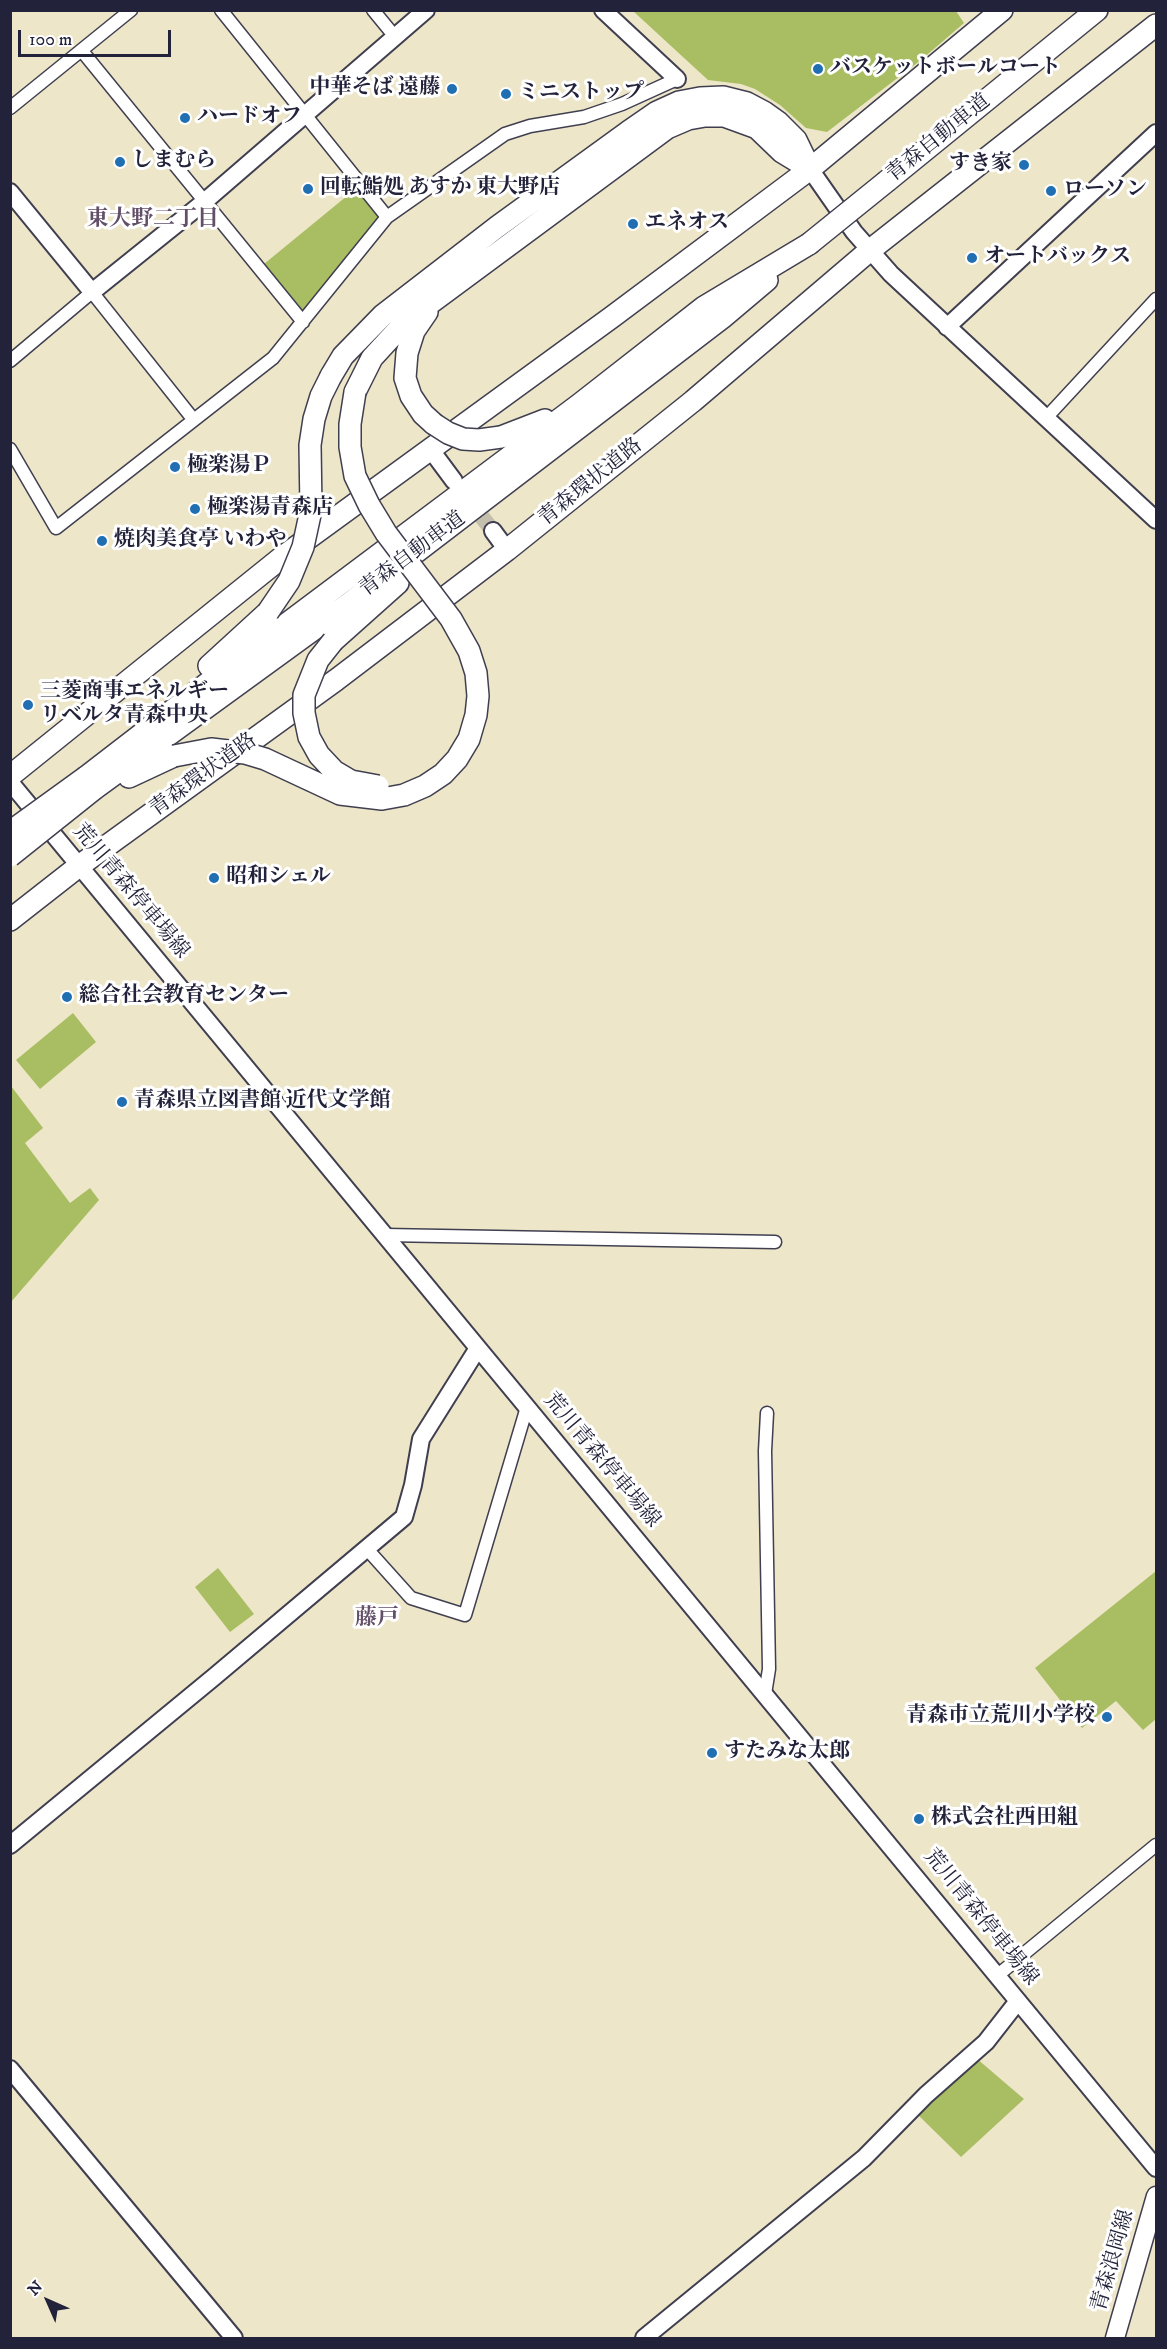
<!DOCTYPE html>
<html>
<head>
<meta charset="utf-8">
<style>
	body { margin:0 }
	#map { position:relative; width:1167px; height:2349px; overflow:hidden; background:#ede6c9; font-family:"IM FELL DW Pica",serif }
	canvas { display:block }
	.frame { position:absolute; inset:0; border:12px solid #22223b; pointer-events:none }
	.north { position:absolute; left:18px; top:2271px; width:60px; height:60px; -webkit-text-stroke:4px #fff; paint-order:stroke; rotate:315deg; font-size:16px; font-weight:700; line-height:24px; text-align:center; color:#22223b }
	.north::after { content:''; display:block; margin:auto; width:21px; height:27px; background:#22223b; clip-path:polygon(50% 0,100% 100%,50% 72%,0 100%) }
	.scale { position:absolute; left:18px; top:30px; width:153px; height:27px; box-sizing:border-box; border:3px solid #22223b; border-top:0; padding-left:8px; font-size:18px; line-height:21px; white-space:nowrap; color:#22223b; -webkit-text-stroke:4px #fff; paint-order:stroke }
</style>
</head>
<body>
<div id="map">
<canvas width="1167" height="2349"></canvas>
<div class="frame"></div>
<div class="north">N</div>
<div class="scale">100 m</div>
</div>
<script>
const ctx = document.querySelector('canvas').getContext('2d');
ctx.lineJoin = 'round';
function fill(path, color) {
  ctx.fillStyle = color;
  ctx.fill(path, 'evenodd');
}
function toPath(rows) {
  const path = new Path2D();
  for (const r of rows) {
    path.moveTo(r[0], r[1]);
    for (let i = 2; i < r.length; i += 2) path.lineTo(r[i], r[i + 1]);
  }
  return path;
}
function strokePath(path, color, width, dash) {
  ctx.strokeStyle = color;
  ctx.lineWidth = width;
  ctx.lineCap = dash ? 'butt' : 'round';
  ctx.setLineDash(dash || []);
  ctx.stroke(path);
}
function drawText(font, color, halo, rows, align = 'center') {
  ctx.font = font + ' "IM FELL DW Pica","Noto Serif JP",serif';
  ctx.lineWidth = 6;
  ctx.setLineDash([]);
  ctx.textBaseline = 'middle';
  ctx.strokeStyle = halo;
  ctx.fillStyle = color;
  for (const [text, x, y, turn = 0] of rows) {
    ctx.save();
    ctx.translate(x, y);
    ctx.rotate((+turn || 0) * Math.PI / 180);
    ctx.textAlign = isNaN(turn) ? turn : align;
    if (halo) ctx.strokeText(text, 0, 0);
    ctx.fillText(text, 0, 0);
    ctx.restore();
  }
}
const green = toPath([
	[956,11,964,23,921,60,827,132,806,128,780,105,755,89,741,84,708,80,633,11],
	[353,191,362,191,379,213,379,220,308,309,299,309,264,264],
	[73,1013,96,1042,40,1089,16,1060],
	[11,1086,43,1128,25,1143,70,1203,90,1188,99,1200,11,1302],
	[218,1568,254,1614,230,1632,195,1587],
	[1156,1571,1156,1719,1143,1730,1116,1701,1082,1728,1035,1668],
	[976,2058,1024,2099,961,2157,916,2113]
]);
const secondaryTunnel = toPath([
	[467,498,493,531]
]);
const street = toPath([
	[221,10,387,217],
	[373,10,396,38],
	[82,51,303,322],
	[10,108,131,10],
	[10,361,92,292,193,419],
	[1046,418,1156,299],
	[10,449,56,528,273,358,387,217,505,134,530,126,584,117,622,104,677,79],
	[385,1235,775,1242],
	[367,1549,411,1598,465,1615,527,1407],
	[765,1694,769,1669,765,1451,767,1413],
	[998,1975,1156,1845]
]);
const secondary = toPath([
	[603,10,677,79],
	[810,169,854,232,891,274,1156,520],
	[10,192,92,292,204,202,426,10],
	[947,327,1156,133],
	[431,450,454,481],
	[493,531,507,550],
	[10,782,1156,2168],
	[10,1845,214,1677,404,1517,413,1485,421,1439,478,1348],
	[10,2069,234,2338],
	[644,2338,864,2158,926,2095,986,2042,1018,2001]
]);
const primary = toPath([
	[1115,2338,1156,2196]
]);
const highway = toPath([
	[887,181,1097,10],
	[427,312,414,331,407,353,405,378,411,396,423,414,434,424],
	[331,376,343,356,383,315,497,227,628,132,657,112,679,102,700,98,723,97,747,103,764,112,778,122,796,140,810,169],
	[355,392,372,358,406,321,667,128,688,119,705,116,724,116,757,128,782,152,810,169],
	[501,437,545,420],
	[333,641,398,583],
	[209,666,268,612],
	[10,776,281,558,612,317,810,169,1002,10],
	[86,777,217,676,580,404,704,307,809,244],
	[129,777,174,756],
	[94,789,347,605,722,318,767,280],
	[10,920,79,866,336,680,507,550,693,401,869,251,1156,25]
]);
const highwayBridge = toPath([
	[809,244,887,181],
	[434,424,448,433,463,439,479,440,501,437],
	[268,612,289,581,303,547,311,510,310,445,314,419,321,396,331,376],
	[333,641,318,660,304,695,304,713,309,737,319,755,334,771,351,781,378,786],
	[174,756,211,749,245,753,265,759,340,794,382,799,404,795,425,786,443,774,457,759,469,739,476,715,478,696,476,673,469,651,451,619,386,533,369,505,355,476,350,447,350,424,355,392],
	[10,832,86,777],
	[10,856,94,789]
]);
const markers = [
	[818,69,6,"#1f6fb2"],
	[452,89,6,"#1f6fb2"],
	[506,94,6,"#1f6fb2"],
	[185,118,6,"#1f6fb2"],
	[120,162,6,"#1f6fb2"],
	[1024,165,6,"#1f6fb2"],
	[308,189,6,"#1f6fb2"],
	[1051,191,6,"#1f6fb2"],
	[633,224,6,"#1f6fb2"],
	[972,258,6,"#1f6fb2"],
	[175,467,6,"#1f6fb2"],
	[195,509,6,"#1f6fb2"],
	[102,541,6,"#1f6fb2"],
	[28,705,6,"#1f6fb2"],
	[214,878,6,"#1f6fb2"],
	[67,997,6,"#1f6fb2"],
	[122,1102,6,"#1f6fb2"],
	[1107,1717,6,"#1f6fb2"],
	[712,1753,6,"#1f6fb2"],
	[919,1819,6,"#1f6fb2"]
];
const poiNames = [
	["バスケットボールコート",830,69],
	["中華そば 遠藤",440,89,"right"],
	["ミニストップ",518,94],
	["ハードオフ",197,118],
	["しまむら",132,162],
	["すき家",1012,165,"right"],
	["回転鮨処 あすか 東大野店",320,189],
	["ローソン",1063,191],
	["エネオス",645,224],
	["オートバックス",984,258],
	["極楽湯Ｐ",187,467],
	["極楽湯青森店",207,509],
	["焼肉美食亭 いわや",114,541],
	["三菱商事エネルギー",40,693],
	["リベルタ青森中央",40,717],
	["昭和シェル",226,878],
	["総合社会教育センター",79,997],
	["青森県立図書館 近代文学館",134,1102],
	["青森市立荒川小学校",1095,1717,"right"],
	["すたみな太郎",724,1753],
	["株式会社西田組",931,1819]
];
const streetNames = [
	["青森自動車道",939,139,-39],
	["青森環状道路",591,483,-39],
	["青森自動車道",413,555,-37],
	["青森環状道路",204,776,-36],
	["荒川青森停車場線",130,892,50],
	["荒川青森停車場線",601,1461,50],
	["荒川青森停車場線",980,1918,51],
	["青森浪岡線",1114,2261,-74]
];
const neighbourhoodNames = [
	["東大野二丁目",153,220],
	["藤戸",377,1619]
];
fill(green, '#a9be62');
strokePath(secondaryTunnel, '#c4bfad', 16, [16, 8]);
strokePath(street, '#403f50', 15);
strokePath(secondary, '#403f50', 20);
strokePath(primary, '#403f50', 21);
strokePath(highway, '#403f50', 24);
strokePath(street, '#fff', 12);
strokePath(secondary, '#fff', 16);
strokePath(primary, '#fff', 18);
strokePath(highway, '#fff', 21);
strokePath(highwayBridge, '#403f50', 24, []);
strokePath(highwayBridge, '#fff', 21);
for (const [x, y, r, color] of markers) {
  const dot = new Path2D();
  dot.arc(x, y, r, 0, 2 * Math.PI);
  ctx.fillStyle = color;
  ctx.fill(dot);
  strokePath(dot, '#fff', 2);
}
drawText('bold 21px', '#22223b', '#fff', poiNames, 'left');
drawText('21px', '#22223b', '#fff', streetNames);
drawText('bold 22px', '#625069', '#fff', neighbourhoodNames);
</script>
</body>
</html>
